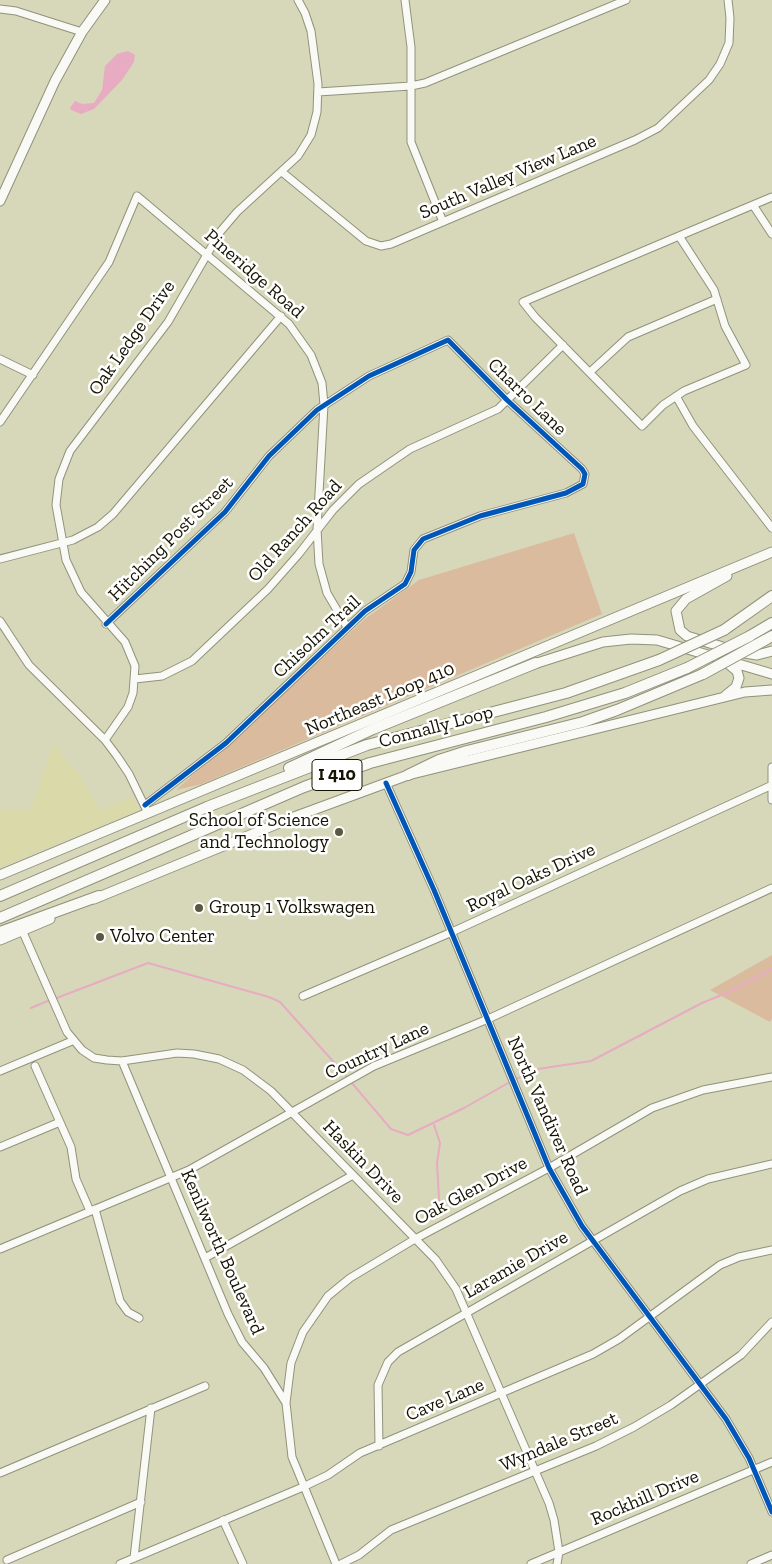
<!DOCTYPE html>
<html>
<head>
<meta charset="utf-8">
<style>
	body { margin:0 }
	canvas { display:block; background:#d7d7ba }
</style>
</head>
<body>
<canvas width="772" height="1564"></canvas>
<script>
const ctx = document.querySelector('canvas').getContext('2d');
ctx.lineJoin = 'round';
function fill(path, color) {
  ctx.fillStyle = color;
  ctx.fill(path, 'evenodd');
}
function toPath(rows) {
  const path = new Path2D();
  for (const r of rows) {
    path.moveTo(r[0], r[1]);
    for (let i = 2; i < r.length; i += 2) path.lineTo(r[i], r[i + 1]);
  }
  return path;
}
function strokePath(path, color, width, dash) {
  ctx.strokeStyle = color;
  ctx.lineWidth = width;
  ctx.lineCap = dash ? 'butt' : 'round';
  ctx.setLineDash(dash || []);
  ctx.stroke(path);
}
function drawText(font, color, halo, rows, align = 'center') {
  ctx.font = font + ' "Zilla Slab",serif';
  ctx.lineWidth = 5;
  ctx.setLineDash([]);
  ctx.textBaseline = 'middle';
  ctx.strokeStyle = halo;
  ctx.fillStyle = color;
  for (const [text, x, y, turn = 0] of rows) {
    ctx.save();
    ctx.translate(x, y);
    ctx.rotate((+turn || 0) * Math.PI / 180);
    ctx.textAlign = isNaN(turn) ? turn : align;
    if (halo) ctx.strokeText(text, 0, 0);
    ctx.fillText(text, 0, 0);
    ctx.restore();
  }
}
const built = toPath([
	[53,744,81,777,100,810,133,797,139,810,0,867,0,809,31,809]
]);
const green = toPath([
	[574,533,602,614,202,784,176,790,365,619,419,580],
	[772,955,772,1019,770,1022,710,990]
]);
const water = toPath([
	[128,51,135,55,134,62,122,80,94,109,81,114,71,110,70,108,75,101,82,104,94,103,102,90,105,66,117,54]
]);
const stream = toPath([
	[54,999,148,963,269,997,280,1002,348,1078],
	[31,1008,50,1000],
	[514,1080,538,1069,591,1061,702,1003,734,990,772,969],
	[351,1082,391,1129,408,1135,464,1108,510,1082],
	[434,1125,440,1143,437,1163,440,1216]
]);
const minor = toPath([
	[405,0,411,47,411,142,443,222],
	[0,9,16,11,82,32],
	[318,92,411,86,425,83,626,0],
	[282,172,366,241,381,246,391,244,635,140,658,128,709,80,720,64,729,43,730,18,728,0],
	[753,205,772,234],
	[679,236,714,290,725,326,746,365,684,391,663,405,642,426,535,317,523,302,679,236,772,197],
	[0,359,33,375],
	[590,372,628,337,717,299],
	[676,396,693,426,772,528],
	[0,422,109,262,137,196,289,324,311,355,322,383,324,405,317,529,319,564,327,593,347,627],
	[0,559,73,540,98,527,113,514,281,316],
	[0,621,29,665,105,740,117,756,129,774,146,809],
	[106,624,225,512,269,456,317,410,369,376,448,340,507,400,582,469,585,474,583,484,566,493,480,516,423,539,414,550,411,572,405,584,365,611,226,743,145,805],
	[135,679,162,676,192,661,268,589,298,555,333,510,359,484,410,449,498,409,563,345],
	[105,740,128,707,133,693,135,666,125,642,81,592,66,560,56,505,59,479,70,451,168,322,220,232,237,212,298,156,311,135,317,112,318,84,311,31,305,13,298,0],
	[772,767,772,800],
	[386,783,434,890,549,1168,582,1226,726,1419,749,1458,772,1512],
	[22,930,67,1032,82,1050,94,1058,107,1060,122,1061,177,1053,194,1054,219,1059,243,1070,271,1091,436,1260,456,1289,549,1503,554,1520,559,1552,557,1564],
	[303,996,452,932,770,786],
	[122,1061,228,1314,242,1342,264,1368,286,1403,292,1457,336,1564],
	[35,1066,71,1147,76,1179,90,1211],
	[0,1071,72,1041],
	[0,1147,60,1122],
	[95,1209,120,1301,128,1312,139,1318],
	[0,1249,189,1170,374,1066,488,1019,772,888],
	[205,1258,353,1175],
	[286,1403,291,1363,303,1332,328,1296,350,1278,415,1239,549,1168,652,1108,703,1090,772,1077],
	[379,1446,378,1385,388,1362,398,1352,680,1191,708,1179,772,1164],
	[0,1473,205,1386],
	[223,1520,243,1564],
	[134,1558,151,1408],
	[7,1560,141,1502],
	[120,1564,303,1487,328,1475,360,1453,593,1354,619,1339,720,1265,739,1257,772,1250],
	[341,1564,359,1555,391,1530,596,1446,634,1427,671,1405,741,1355,772,1322],
	[531,1564,772,1462],
	[751,1564,772,1555]
]);
const major = toPath([
	[0,201,55,81,82,32,105,0],
	[727,576,686,599,676,611,680,630,687,636,739,652,757,655,772,651],
	[726,662,737,671,739,678,736,687,726,695],
	[531,665,603,642,631,639,657,640,772,674],
	[0,875,772,552],
	[94,899,294,817,408,775,745,692,772,690],
	[0,940,50,919]
]);
const highway = toPath([
	[724,630,772,596],
	[750,636,772,623],
	[765,640,772,636],
	[289,768,373,729,536,663],
	[408,775,439,760,467,751,583,722,617,710,703,674],
	[0,896,207,807,367,745,566,693,659,660],
	[0,918,304,787,370,763,546,717,625,693,687,668],
	[0,932,99,896]
]);
const highwayBridge = toPath([
	[659,660,724,630],
	[687,668,750,636],
	[703,674,765,640]
]);
const cycleway = toPath([
	[106,624,225,512,269,456,317,410,369,376,448,340,507,400,582,469,585,474,583,484,566,493,480,516,423,539,414,550,411,572,405,584,365,611,226,743,145,805],
	[386,783,434,890,549,1168,582,1226,726,1419,749,1458,772,1512]
]);
const markers = [
	[339,832,5,"#595842"],
	[199,908,5,"#595842"],
	[100,937,5,"#595842"]
];
const shields = [
	[337,775,50]
];
const shieldNames = [
	["I 410",337,775]
];
const streetNames = [
	["South Valley View Lane",508,177,-23],
	["Pineridge Road",254,274,41],
	["Oak Ledge Drive",132,338,-55],
	["Charro Lane",527,397,44],
	["Old Ranch Road",295,531,-48],
	["Hitching Post Street",171,539,-45],
	["Chisolm Trail",317,637,-43],
	["Northeast Loop 410",380,699,-23],
	["Connally Loop",436,727,-15],
	["Royal Oaks Drive",531,878,-25],
	["Country Lane",377,1051,-25],
	["North Vandiver Road",547,1116,66],
	["Haskin Drive",363,1162,46],
	["Oak Glen Drive",471,1191,-28],
	["Kenilworth Boulevard",222,1252,66],
	["Laramie Drive",516,1265,-30],
	["Cave Lane",445,1400,-23],
	["Wyndale Street",559,1442,-23],
	["Rockhill Drive",645,1498,-23]
];
const poiNames = [
	["School of Science",329,821,"right"],
	["and Technology",329,843,"right"],
	["Group 1 Volkswagen",209,908],
	["Volvo Center",110,937]
];
fill(built, '#d9d9aa');
fill(green, '#dbbb9e');
fill(water, '#e7acc2');
strokePath(stream, '#e7acc2', 2);
strokePath(minor, '#92927c', 9);
strokePath(major, '#92927c', 11);
strokePath(highway, '#92927c', 12);
strokePath(minor, '#f9f9f5', 7);
strokePath(major, '#f9f9f5', 9);
strokePath(highway, '#f9f9f5', 10);
strokePath(highwayBridge, '#92927c', 12, []);
strokePath(highwayBridge, '#f9f9f5', 10);
strokePath(cycleway, '#0057b8', 5);
for (const [x, y, r, color] of markers) {
  const dot = new Path2D();
  dot.arc(x, y, r, 0, 2 * Math.PI);
  ctx.fillStyle = color;
  ctx.fill(dot);
  strokePath(dot, '#fff', 2);
}
for (const [x, y, w] of shields) {
  const box = new Path2D();
  box.roundRect(x - w / 2, y - 15.5, w, 31, 4);
  ctx.fillStyle = '#fff';
  ctx.fill(box);
  strokePath(box, '#151402', 1);
}
drawText('bold 18px', '#151402', null, shieldNames);
drawText('19px', '#151402', '#fff', streetNames);
drawText('19px', '#151402', '#fff', poiNames, 'left');
</script>
</body>
</html>
